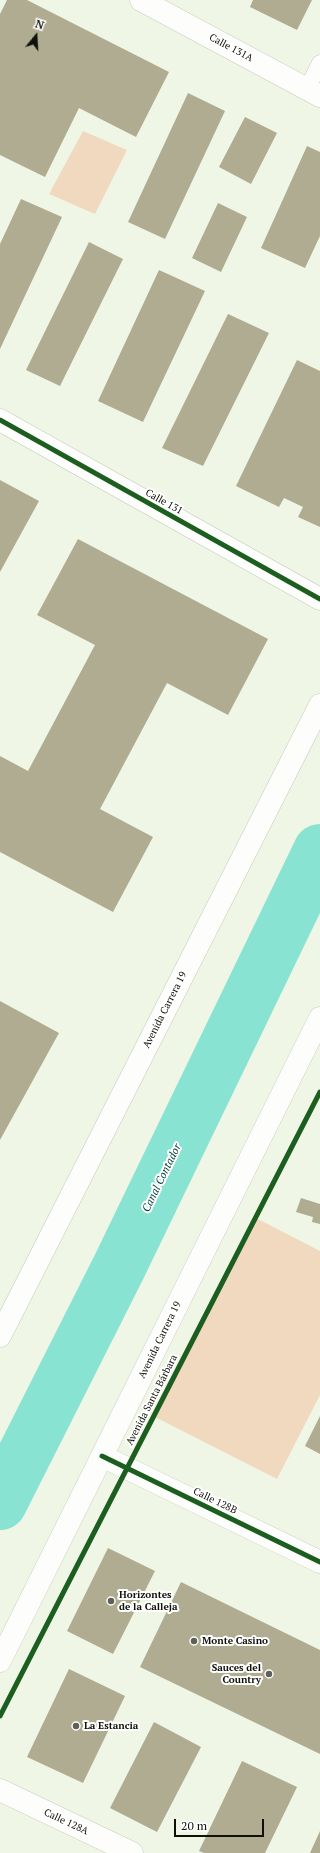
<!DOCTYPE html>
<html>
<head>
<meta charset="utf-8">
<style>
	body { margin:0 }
	#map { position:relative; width:320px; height:1853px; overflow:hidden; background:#f0f6e5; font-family:"PT Serif",serif }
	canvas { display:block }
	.north { position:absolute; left:16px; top:16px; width:40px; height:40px; -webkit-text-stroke:3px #fff; paint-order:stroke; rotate:18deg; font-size:11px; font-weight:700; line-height:16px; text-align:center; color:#0f1108 }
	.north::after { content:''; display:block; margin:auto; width:14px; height:18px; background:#0f1108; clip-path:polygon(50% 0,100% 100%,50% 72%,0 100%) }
	.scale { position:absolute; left:174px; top:1819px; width:90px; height:18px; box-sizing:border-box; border:2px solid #0f1108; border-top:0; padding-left:5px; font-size:12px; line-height:14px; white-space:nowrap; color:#0f1108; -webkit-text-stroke:3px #fff; paint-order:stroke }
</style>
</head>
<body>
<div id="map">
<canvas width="320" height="1853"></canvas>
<div class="north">N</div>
<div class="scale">20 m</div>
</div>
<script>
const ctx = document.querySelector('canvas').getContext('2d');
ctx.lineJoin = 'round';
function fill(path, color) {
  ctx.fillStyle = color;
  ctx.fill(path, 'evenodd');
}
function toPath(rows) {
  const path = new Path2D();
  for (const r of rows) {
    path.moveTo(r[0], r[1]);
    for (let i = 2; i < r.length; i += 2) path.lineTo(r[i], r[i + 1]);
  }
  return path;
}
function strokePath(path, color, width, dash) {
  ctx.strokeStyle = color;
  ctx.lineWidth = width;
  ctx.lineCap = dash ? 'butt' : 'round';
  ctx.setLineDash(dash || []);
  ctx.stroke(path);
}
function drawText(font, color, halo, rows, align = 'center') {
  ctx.font = font + ' "PT Serif",serif';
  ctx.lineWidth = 4;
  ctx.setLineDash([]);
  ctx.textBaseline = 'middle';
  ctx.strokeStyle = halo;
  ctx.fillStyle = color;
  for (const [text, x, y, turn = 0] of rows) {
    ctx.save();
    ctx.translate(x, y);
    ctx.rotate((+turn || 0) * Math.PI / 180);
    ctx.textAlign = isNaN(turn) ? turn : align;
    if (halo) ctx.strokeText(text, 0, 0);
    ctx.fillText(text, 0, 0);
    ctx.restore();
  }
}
const green = toPath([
	[83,131,127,150,95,214,49,194],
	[256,1218,320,1251,320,1395,277,1479,155,1417]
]);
const river = toPath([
	[0,1503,119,1267,320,851]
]);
const building = toPath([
	[7,0,27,0,169,72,136,137,79,108,45,177,0,155,0,14],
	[253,0,312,0,297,30,250,7],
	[188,93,225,111,165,239,128,222],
	[245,117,277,133,251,184,219,167],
	[307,146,320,152,320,236,305,268,261,248],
	[21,199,62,217,0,349,0,244],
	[218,203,247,217,221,272,192,258],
	[89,242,123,259,60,386,26,370],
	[159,270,205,291,143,422,98,401],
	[228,314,269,333,203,466,162,448],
	[297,360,320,371,320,527,298,517,303,507,284,498,279,507,236,486],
	[0,480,39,501,0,572],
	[78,539,268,639,228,715,167,683,100,809,153,837,113,912,0,852,0,756,28,771,95,645,37,615],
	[0,1001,59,1033,0,1140],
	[301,1198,320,1204,320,1224,312,1222,313,1217,296,1212],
	[320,1416,320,1454,305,1446],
	[108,1548,155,1571,113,1654,67,1631],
	[181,1582,320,1650,320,1754,140,1667],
	[69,1669,125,1696,83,1783,27,1757],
	[154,1722,201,1747,157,1832,110,1808],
	[242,1761,297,1787,265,1853,204,1853,199,1851],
	[320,1831,320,1853,310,1853]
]);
const service = toPath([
	[307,89,320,63]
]);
const minor = toPath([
	[141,0,320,96],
	[0,420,320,599],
	[102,1456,320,1562],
	[0,1790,132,1853]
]);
const secondary = toPath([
	[0,1336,320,705],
	[0,1661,320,1018]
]);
const cycleway = toPath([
	[0,420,320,599],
	[102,1456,320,1562],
	[0,1716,320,1092]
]);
const markers = [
	[111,1601,4,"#5e6155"],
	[194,1641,4,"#5e6155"],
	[269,1674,4,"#5e6155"],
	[76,1726,4,"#5e6155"]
];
const streetNames = [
	["Calle 131A",231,48,28],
	["Calle 131",164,502,29],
	["Avenida Carrera 19",165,1010,-63],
	["Avenida Carrera 19",160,1340,-64],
	["Avenida Santa Bárbara",152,1400,-63],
	["Calle 128B",215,1501,26],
	["Calle 128A",66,1822,25]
];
const poiNames = [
	["Horizontes",119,1595],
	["de la Calleja",119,1607],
	["Monte Casino",202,1641],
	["Sauces del",261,1668,"right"],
	["Country",261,1680,"right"],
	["La Estancia",84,1726]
];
const waterNames = [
	["Canal Contador",162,1178,-64]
];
fill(green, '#f1d9bf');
strokePath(river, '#89e3d3', 54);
fill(building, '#afac92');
strokePath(service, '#c7ccbf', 17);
strokePath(minor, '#c7ccbf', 23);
strokePath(secondary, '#c7ccbf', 23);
strokePath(service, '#fdfefb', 16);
strokePath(minor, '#fdfefb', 22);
strokePath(secondary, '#fdfefb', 22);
strokePath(cycleway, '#1b5e20', 5);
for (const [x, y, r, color] of markers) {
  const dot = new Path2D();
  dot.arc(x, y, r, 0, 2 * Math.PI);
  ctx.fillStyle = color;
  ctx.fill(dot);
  strokePath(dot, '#fff', 1.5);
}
drawText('10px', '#0f1108', '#fff', streetNames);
drawText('bold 10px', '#0f1108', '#fff', poiNames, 'left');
drawText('italic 11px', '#03403a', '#fff', waterNames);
</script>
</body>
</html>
